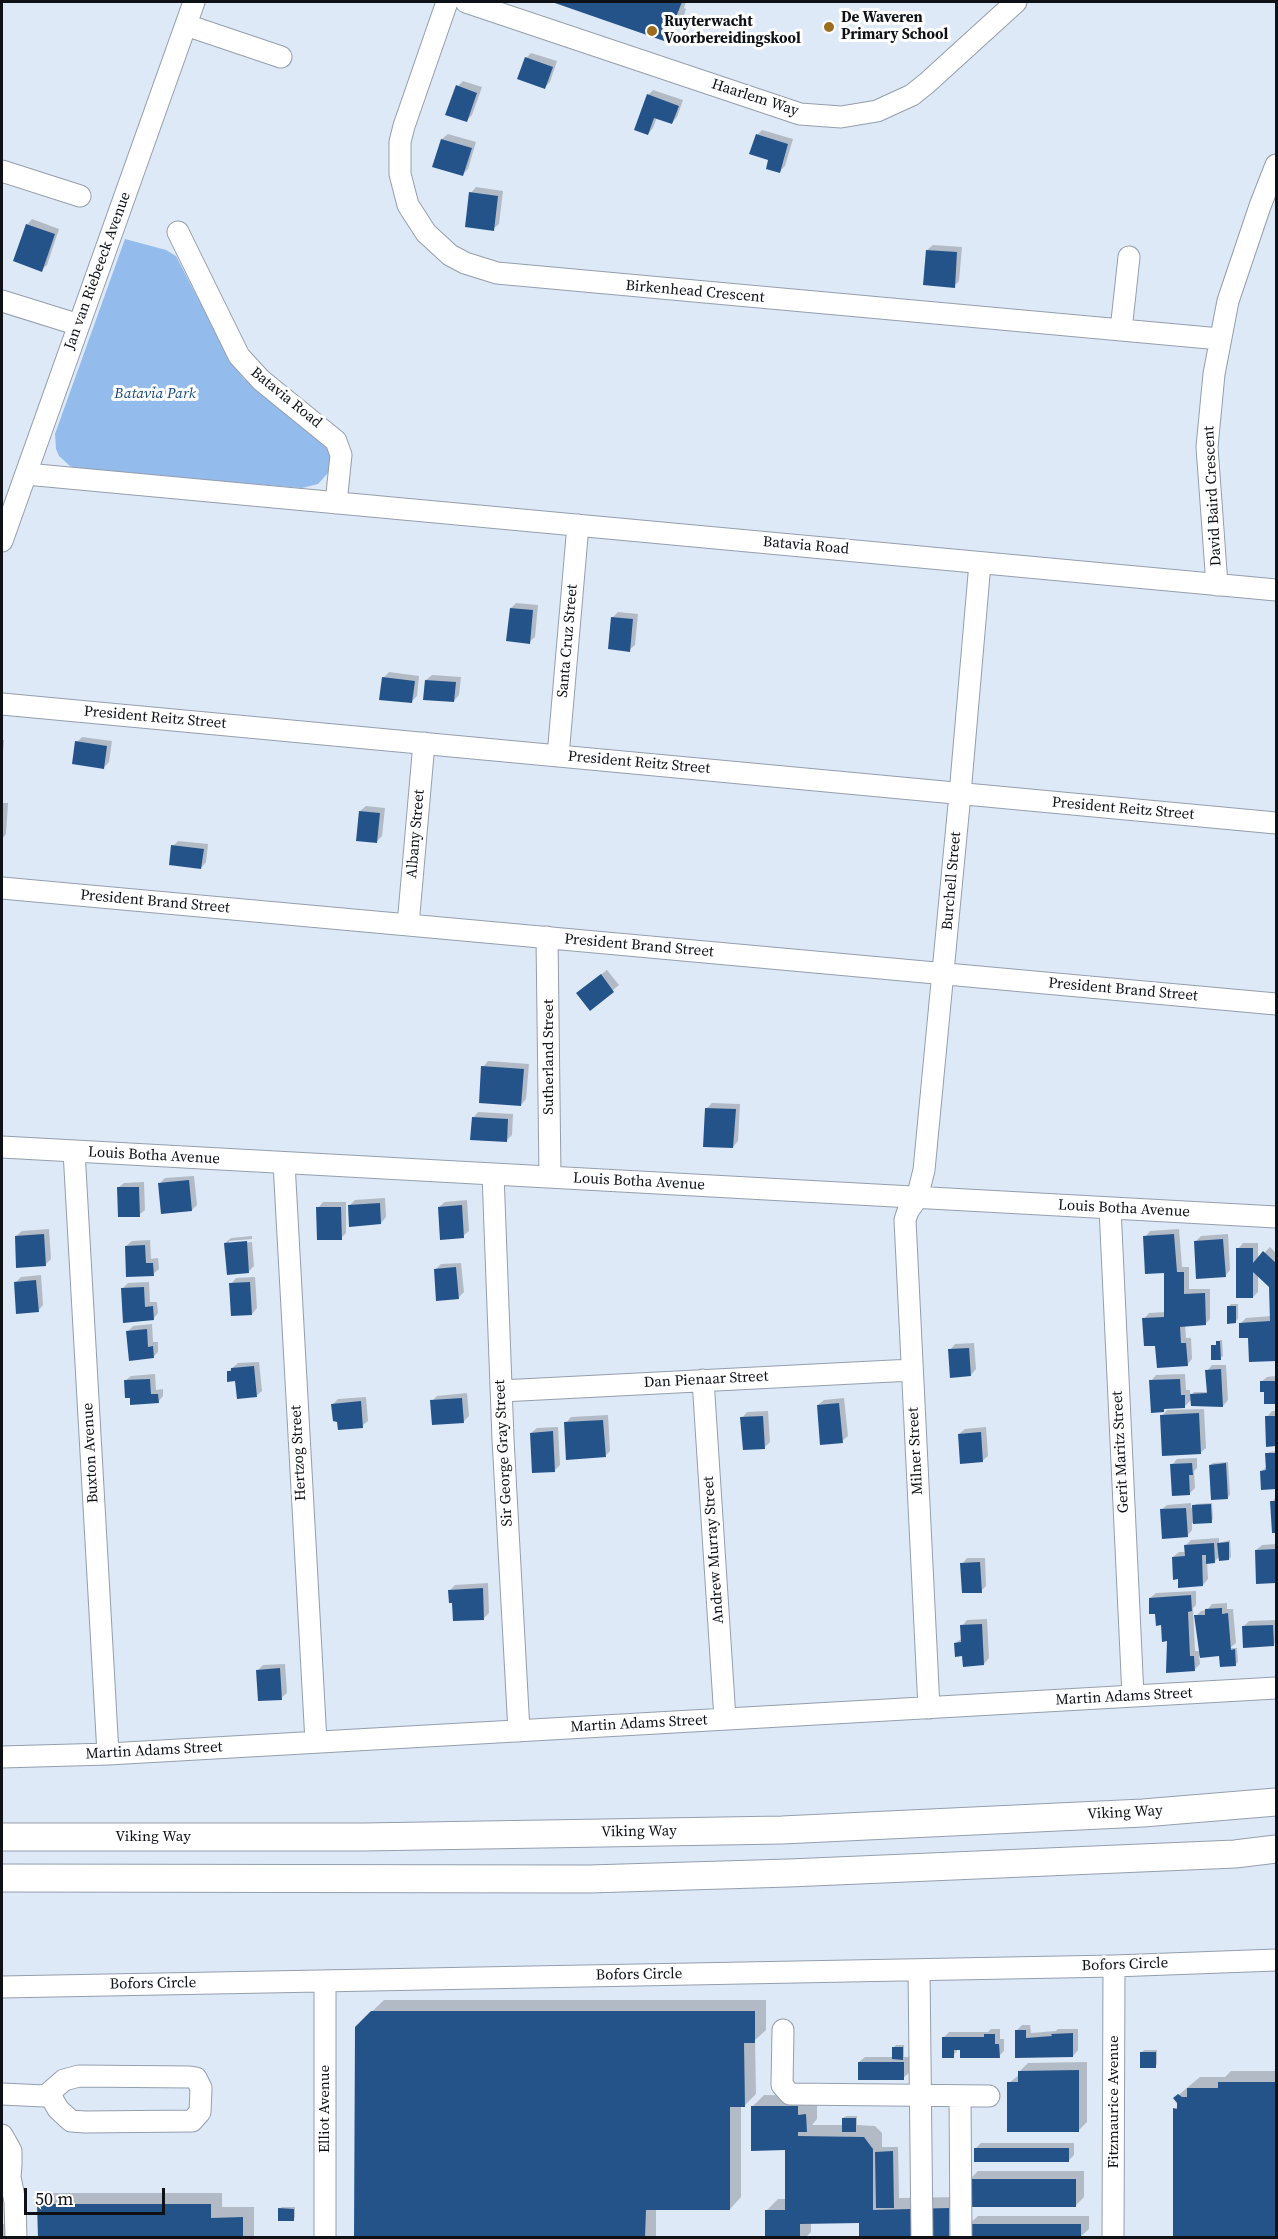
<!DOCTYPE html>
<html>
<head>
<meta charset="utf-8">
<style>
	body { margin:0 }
	#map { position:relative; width:1278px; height:2239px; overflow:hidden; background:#dee9f7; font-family:"Source Serif 4",serif }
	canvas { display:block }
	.frame { position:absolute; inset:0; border:3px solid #0e1116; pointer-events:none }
	.scale { position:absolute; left:24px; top:2188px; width:141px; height:27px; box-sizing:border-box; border:3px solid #0e1116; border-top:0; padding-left:8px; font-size:18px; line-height:21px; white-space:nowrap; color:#0e1116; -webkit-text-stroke:4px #fff; paint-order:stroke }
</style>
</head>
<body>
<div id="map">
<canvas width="1278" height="2239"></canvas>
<div class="frame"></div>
<div class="scale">50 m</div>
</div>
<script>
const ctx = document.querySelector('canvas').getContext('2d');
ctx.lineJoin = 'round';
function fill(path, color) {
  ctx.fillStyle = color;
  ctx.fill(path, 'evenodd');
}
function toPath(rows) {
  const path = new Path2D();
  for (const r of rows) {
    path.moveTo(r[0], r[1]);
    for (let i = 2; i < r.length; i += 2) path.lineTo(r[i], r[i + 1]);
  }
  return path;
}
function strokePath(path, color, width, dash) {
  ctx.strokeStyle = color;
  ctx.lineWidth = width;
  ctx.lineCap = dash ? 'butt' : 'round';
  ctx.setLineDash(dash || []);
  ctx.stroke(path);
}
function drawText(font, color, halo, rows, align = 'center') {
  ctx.font = font + ' "Source Serif 4",serif';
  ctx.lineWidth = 6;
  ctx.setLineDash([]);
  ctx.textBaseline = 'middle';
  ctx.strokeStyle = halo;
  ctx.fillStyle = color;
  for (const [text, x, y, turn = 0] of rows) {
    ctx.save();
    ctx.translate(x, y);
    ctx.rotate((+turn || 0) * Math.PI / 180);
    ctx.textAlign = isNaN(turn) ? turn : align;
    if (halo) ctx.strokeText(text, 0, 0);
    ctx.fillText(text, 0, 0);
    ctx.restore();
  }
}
const green = toPath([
	[125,239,166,250,176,256,232,364,244,379,324,443,331,457,330,465,328,473,318,484,302,488,77,469,70,466,59,456,56,449,55,434]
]);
const shadow = toPath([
	[555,2,686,2,684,8,686,9,682,21,667,40],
	[531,53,557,61,550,82,545,87,526,58],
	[463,81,482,87,472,115,466,121,458,86],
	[653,90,683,100,677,117,672,123,657,117,653,128,648,134,648,95],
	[762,130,793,139,785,166,779,172,757,135],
	[448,134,476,142,468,169,463,174,442,139],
	[476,187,503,191,499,224,493,229,471,193],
	[32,219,59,229,47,265,41,270,27,225],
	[933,245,962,247,959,281,954,286,927,250],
	[516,603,538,605,535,637,529,642,511,608],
	[618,612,638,614,635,645,629,650,612,618],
	[389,672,419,676,417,696,411,702,383,678],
	[432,675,461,677,459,695,454,701,426,680],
	[82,737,112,741,109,762,104,767,77,742],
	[2,740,4,740,2,766],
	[2,803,8,803,6,834,2,839],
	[366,806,385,808,382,836,376,842,360,811],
	[178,841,208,844,206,862,201,868,173,846],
	[607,970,619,985,590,1009,583,988],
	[488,1061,529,1064,526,1099,521,1105,483,1067],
	[712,1103,740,1104,738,1141,733,1147,707,1108],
	[478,1112,513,1114,512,1135,507,1140,473,1118],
	[194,1176,197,1205,192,1210,159,1184,165,1178],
	[144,1182,145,1210,139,1215,118,1188,124,1183],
	[385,1198,386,1217,381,1223,349,1206,355,1200],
	[467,1200,469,1231,463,1236,439,1207,445,1202],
	[323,1202,346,1202,346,1233,341,1238,318,1208],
	[49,1229,51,1259,45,1265,16,1236,22,1231],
	[1179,1229,1182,1267,1189,1267,1189,1289,1210,1289,1210,1319,1205,1324,1185,1325,1186,1338,1191,1338,1192,1359,1187,1365,1157,1344,1144,1319,1149,1313,1166,1312,1165,1271,1145,1237,1150,1231],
	[1228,1234,1230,1270,1225,1276,1196,1241,1201,1236],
	[252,1236,252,1239,229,1241,229,1244,252,1242,254,1266,249,1271,225,1243,231,1238],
	[150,1240,151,1259,158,1258,159,1269,153,1274,126,1246,132,1241],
	[1243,1243,1258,1243,1258,1259,1270,1247,1276,1253,1276,1360,1251,1361,1249,1336,1240,1324,1246,1318,1271,1316,1271,1286,1258,1274,1258,1292,1253,1297,1238,1249],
	[461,1263,464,1292,458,1298,435,1270,441,1264],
	[41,1275,43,1305,38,1311,15,1283,21,1277],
	[255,1277,257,1308,252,1314,231,1284,236,1278],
	[149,1282,150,1302,157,1302,158,1313,153,1319,122,1289,128,1283],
	[1231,1304,1238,1304,1238,1319,1235,1322,1229,1306],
	[152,1324,153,1342,158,1342,158,1352,153,1357,128,1331,133,1326],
	[1220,1340,1222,1340,1223,1356,1220,1358,1212,1346,1218,1344],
	[974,1343,976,1369,971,1375,950,1350,955,1344],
	[259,1362,262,1391,256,1396,228,1372,238,1363],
	[1212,1365,1226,1365,1228,1400,1223,1406,1192,1399,1185,1406,1166,1407,1163,1411,1151,1381,1156,1375,1185,1374,1186,1390,1190,1390,1190,1397,1194,1392,1208,1392,1207,1371],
	[155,1374,156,1390,163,1389,163,1396,158,1402,125,1381,131,1376],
	[1276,1376,1276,1402,1266,1403,1265,1390,1261,1382,1267,1377],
	[467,1393,469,1416,464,1421,432,1401,437,1396],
	[366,1397,368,1421,362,1426,333,1404,338,1399],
	[844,1398,848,1436,842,1441,818,1405,824,1400],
	[1204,1409,1206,1448,1200,1453,1162,1416,1167,1410],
	[768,1411,770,1442,765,1447,742,1418,747,1412],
	[1272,1411,1276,1411,1276,1445,1268,1445,1267,1417],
	[608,1415,610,1451,605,1456,566,1423,571,1417],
	[558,1427,560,1465,554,1471,531,1433,537,1428],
	[986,1427,988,1456,982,1461,959,1434,965,1429],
	[1276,1451,1276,1487,1263,1488,1262,1471,1267,1466,1267,1454,1269,1452],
	[1197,1458,1197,1468,1194,1471,1195,1488,1190,1493,1172,1465,1177,1459],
	[1228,1462,1230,1495,1228,1497,1210,1465,1213,1463],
	[1276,1497,1276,1531,1273,1531,1272,1502],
	[1191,1503,1191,1508,1196,1504,1212,1503,1213,1519,1211,1521,1192,1523,1192,1530,1187,1536,1161,1510,1167,1505],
	[1219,1538,1219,1543,1230,1540,1231,1557,1229,1559,1220,1556,1214,1562,1207,1562,1208,1579,1203,1585,1173,1557,1179,1552,1186,1552,1186,1545,1191,1540],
	[1276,1544,1276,1581,1258,1582,1256,1550,1262,1545],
	[967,1558,985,1558,986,1586,981,1591,962,1564],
	[488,1583,489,1613,484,1618,453,1601,450,1590,455,1585],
	[1196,1591,1196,1605,1193,1608,1195,1651,1201,1651,1196,1616,1201,1611,1207,1610,1212,1604,1227,1603,1227,1609,1233,1609,1236,1643,1230,1648,1237,1648,1238,1662,1236,1664,1221,1655,1199,1656,1200,1664,1194,1670,1169,1640,1150,1598,1156,1593],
	[987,1619,989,1658,984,1664,964,1654,955,1643,963,1638,962,1626,967,1620],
	[1276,1620,1276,1641,1273,1645,1243,1627,1249,1621],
	[285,1664,287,1693,281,1698,258,1670,263,1665],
	[384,2000,766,2000,766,2030,755,2040,756,2094,744,2106,741,2106,741,2197,730,2209,656,2209,656,2238,356,2238,356,2027],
	[1022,2025,1030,2025,1031,2033,1056,2031,1058,2029,1078,2029,1078,2050,1073,2056,1017,2056,1016,2031],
	[991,2029,1000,2029,1000,2039,1004,2039,1004,2051,999,2056,959,2048,953,2056,943,2038,949,2032,988,2032],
	[896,2045,904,2045,904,2057,909,2057,909,2073,903,2078,859,2062,865,2057,893,2057,893,2048],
	[1144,2050,1157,2050,1157,2064,1155,2066,1141,2053],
	[1087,2062,1087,2122,1079,2130,1009,2083,1020,2074,1020,2071,1028,2063],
	[1231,2071,1276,2071,1276,2238,1175,2238,1175,2109,1179,2105,1175,2098,1200,2077,1225,2077],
	[764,2095,809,2096,817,2103,817,2119,812,2125,843,2125,843,2118,846,2116,857,2116,857,2125,875,2126,882,2133,882,2147,898,2147,899,2198,960,2197,958,2238,861,2238,861,2221,811,2222,811,2232,805,2238,766,2238,766,2211,778,2199,787,2199,786,2149,752,2107],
	[981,2143,1074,2143,1074,2155,1068,2161,975,2149],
	[978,2171,1084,2171,1084,2197,1075,2206,969,2180],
	[50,2193,222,2193,222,2207,254,2207,254,2238,39,2238,39,2205],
	[282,2207,295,2207,295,2217,293,2220,279,2209],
	[978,2216,1089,2216,1089,2229,1080,2237,969,2224],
	[2,2224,5,2224,5,2238,2,2238]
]);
const building = toPath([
	[552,2,682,2,676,17,679,17,667,42],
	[525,57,553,67,545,89,517,79],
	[456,85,477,93,467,122,445,115],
	[647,94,679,106,672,124,654,118,648,135,634,130],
	[756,134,788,144,780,173,766,169,768,160,749,154],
	[441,139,472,148,463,176,432,167],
	[469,192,498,196,494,231,465,227],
	[26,224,55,234,42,272,13,261],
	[926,250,957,252,955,288,923,285],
	[510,608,533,610,530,644,506,641],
	[611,617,633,619,630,652,608,649],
	[382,677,415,681,412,703,379,700],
	[425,680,456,682,454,702,423,700],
	[75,741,107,746,104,769,72,764],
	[359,811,380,813,377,843,356,841],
	[171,845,204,849,201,869,169,865],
	[601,974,614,992,590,1011,576,993],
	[481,1066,524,1069,521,1106,479,1103],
	[705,1108,736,1109,733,1148,703,1147],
	[472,1117,508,1119,507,1142,470,1140],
	[189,1180,192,1211,161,1214,158,1183],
	[117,1187,139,1187,140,1217,118,1217],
	[380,1203,381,1224,349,1227,348,1205],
	[462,1205,464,1238,440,1240,438,1207],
	[316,1207,341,1207,342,1240,317,1240],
	[44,1234,46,1266,16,1268,15,1236],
	[1174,1234,1177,1272,1184,1272,1184,1294,1205,1293,1206,1325,1180,1327,1181,1343,1186,1343,1188,1366,1157,1368,1155,1346,1144,1346,1142,1318,1164,1317,1164,1273,1145,1274,1143,1236],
	[1223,1239,1226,1277,1196,1279,1194,1241],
	[247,1241,249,1273,227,1275,224,1243],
	[145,1245,146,1263,153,1263,154,1276,126,1277,125,1246],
	[1236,1248,1253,1248,1253,1263,1263,1251,1276,1263,1276,1361,1249,1362,1248,1338,1239,1338,1239,1323,1270,1321,1269,1287,1253,1272,1253,1298,1236,1298],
	[456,1267,459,1299,436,1301,434,1269],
	[36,1280,39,1312,16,1314,14,1282],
	[250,1282,252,1315,231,1316,229,1283],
	[144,1287,145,1307,153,1306,154,1320,123,1323,121,1288],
	[1227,1306,1236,1306,1236,1323,1227,1324],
	[147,1329,148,1347,153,1346,154,1358,129,1361,126,1331],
	[1216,1341,1220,1341,1221,1360,1211,1360,1211,1345,1216,1345],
	[969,1348,971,1376,950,1378,948,1349],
	[254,1366,257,1397,237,1399,235,1381,227,1382,227,1371,231,1371,231,1368],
	[1221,1369,1223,1407,1191,1406,1190,1394,1207,1393,1205,1370],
	[150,1379,151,1394,158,1394,159,1403,130,1405,130,1398,125,1398,124,1380],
	[1180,1379,1181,1395,1185,1395,1185,1408,1164,1409,1164,1412,1151,1413,1149,1380],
	[1260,1381,1276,1381,1276,1404,1264,1404,1264,1392,1260,1392],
	[462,1398,464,1423,432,1425,430,1400],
	[361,1401,363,1428,338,1430,337,1422,333,1421,331,1404],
	[839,1403,843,1443,820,1445,817,1405],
	[1199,1413,1201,1454,1162,1456,1160,1415],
	[763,1416,765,1449,743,1450,740,1417],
	[1265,1416,1276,1416,1276,1446,1266,1447],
	[603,1420,606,1457,566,1460,564,1422],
	[553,1431,555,1472,532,1473,530,1433],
	[981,1432,983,1462,960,1464,958,1434],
	[1265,1453,1276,1453,1276,1489,1261,1490,1260,1471,1266,1470],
	[1192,1463,1193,1475,1189,1475,1190,1495,1172,1496,1170,1464],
	[1226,1463,1228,1499,1211,1500,1209,1465],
	[1270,1501,1276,1501,1276,1533,1272,1533],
	[1211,1504,1212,1523,1193,1524,1192,1505],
	[1186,1508,1188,1537,1162,1539,1160,1509],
	[1229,1542,1229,1560,1219,1561,1217,1543],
	[1214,1543,1215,1563,1206,1564,1206,1555,1202,1555,1203,1586,1178,1588,1178,1579,1173,1580,1172,1557,1185,1556,1184,1545],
	[1276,1549,1276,1583,1256,1584,1255,1550],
	[980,1562,982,1593,962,1593,960,1563],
	[483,1588,484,1620,453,1621,452,1603,449,1603,448,1590],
	[1191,1595,1192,1611,1188,1612,1190,1656,1194,1656,1195,1671,1166,1673,1167,1641,1162,1642,1161,1625,1156,1626,1155,1614,1149,1614,1149,1598],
	[1222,1608,1222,1614,1228,1613,1231,1650,1235,1649,1236,1666,1220,1667,1219,1656,1200,1658,1194,1615,1205,1615,1205,1609],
	[982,1624,984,1665,963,1667,962,1656,955,1657,954,1643,961,1642,960,1625],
	[1273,1625,1274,1646,1243,1648,1242,1626],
	[280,1668,282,1700,258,1701,256,1670],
	[371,2011,755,2011,755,2043,744,2043,745,2107,730,2107,730,2210,646,2210,645,2238,354,2238,355,2027],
	[1015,2030,1026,2030,1026,2038,1052,2036,1051,2034,1073,2033,1073,2057,1015,2058],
	[984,2034,995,2034,995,2044,999,2044,1000,2058,960,2058,960,2050,954,2050,954,2058,942,2058,942,2037,984,2037],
	[892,2047,903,2047,903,2060,892,2059],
	[1140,2052,1156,2052,1156,2068,1140,2068],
	[858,2062,904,2062,904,2080,858,2080],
	[1079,2070,1079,2132,1007,2132,1007,2082,1018,2082,1018,2071],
	[1218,2082,1276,2082,1276,2238,1173,2238,1173,2108,1177,2109,1177,2103,1173,2098,1178,2094,1182,2097,1187,2097,1187,2088,1218,2088],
	[751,2106,798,2106,798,2115,806,2114,807,2132,798,2132,798,2136,864,2137,873,2149,873,2210,949,2208,949,2238,859,2238,859,2223,800,2224,800,2238,765,2238,765,2210,785,2210,785,2150,751,2151],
	[842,2118,856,2118,856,2132,842,2132],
	[974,2148,1069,2148,1069,2162,974,2162],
	[893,2151,894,2208,876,2208,875,2152],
	[968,2179,1076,2179,1076,2207,968,2207],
	[37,2204,211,2204,211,2218,243,2217,243,2238,38,2238],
	[278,2208,294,2209,294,2221,278,2221],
	[968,2224,1081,2224,1081,2238,968,2238]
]);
const minor = toPath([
	[447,2,404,126,400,142,400,174,408,205,426,233,450,255,465,263,497,273,1220,339],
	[466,2,800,114,841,117,877,111,912,95,927,83,1016,2],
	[186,25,281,57],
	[2,171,80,196],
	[178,232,239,356,261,380,336,441,341,455,336,503],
	[2,301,79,325],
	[1121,330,1129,257],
	[26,474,1276,590],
	[2,541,194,2],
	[1217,585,1207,447,1214,374,1228,301,1260,206,1276,165],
	[2,704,1276,823],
	[558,756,578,525],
	[2,888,1276,1004],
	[408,925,424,743],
	[547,937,550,1177],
	[2,1147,1276,1217],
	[74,1151,108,1754],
	[284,1163,316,1742],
	[493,1174,503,1439,519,1731],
	[1110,1208,1133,1696],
	[703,1380,725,1719],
	[501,1391,912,1370],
	[929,1708,905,1220,908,1211,917,1198,924,1170,960,794,980,563],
	[2,1757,108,1754,1276,1688],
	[919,1970,922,2238],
	[325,1981,325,2238],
	[2,1987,1114,1966,1276,1960],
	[783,2030,782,2085,790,2094,989,2096],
	[2,2094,44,2096,49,2093,64,2080,79,2076,190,2077,196,2078,201,2088,200,2112,192,2121,85,2122,71,2121,58,2109,49,2093],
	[960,2096,961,2238],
	[2,2135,11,2151,11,2165,10,2177,5,2183,2,2184],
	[10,2177,15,2202,16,2238],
	[1113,2238,1114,1966]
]);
const major = toPath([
	[2,1837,364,1837,782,1830,1143,1813,1276,1802],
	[2,1878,589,1879,789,1873,1235,1854,1276,1849]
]);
const markers = [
	[829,27,6,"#9c6c1f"],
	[652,31,6,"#9c6c1f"]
];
const poiNames = [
	["De Waveren",841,18],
	["Primary School",841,35],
	["Ruyterwacht",664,22],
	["Voorbereidingskool",664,39]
];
const streetNames = [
	["Haarlem Way",755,98,18],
	["Jan van Riebeeck Avenue",98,271,-70],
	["Birkenhead Crescent",695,292,5],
	["Batavia Road",286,398,39],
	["David Baird Crescent",1213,496,-93],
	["Batavia Road",806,546,5],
	["Santa Cruz Street",568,641,-85],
	["President Reitz Street",155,718,5],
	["President Reitz Street",639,763,5],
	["President Reitz Street",1123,809,5],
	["Albany Street",416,834,-85],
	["Burchell Street",952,881,-85],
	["President Brand Street",155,902,5],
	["President Brand Street",639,946,5],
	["President Brand Street",1123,990,5],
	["Sutherland Street",549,1057,-90],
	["Louis Botha Avenue",154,1156,3],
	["Louis Botha Avenue",639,1182,3],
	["Louis Botha Avenue",1124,1209,3],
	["Dan Pienaar Street",706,1380,-3],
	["Milner Street",916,1451,-93],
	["Gerit Maritz Street",1121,1452,-93],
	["Buxton Avenue",91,1453,-93],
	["Hertzog Street",299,1453,-93],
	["Sir George Gray Street",504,1453,-93],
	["Andrew Murray Street",714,1550,-94],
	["Martin Adams Street",1124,1697,-3],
	["Martin Adams Street",639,1724,-3],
	["Martin Adams Street",154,1751,-3],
	["Viking Way",1125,1813,-3],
	["Viking Way",639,1832,-1],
	["Viking Way",153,1837],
	["Bofors Circle",1125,1965,-2],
	["Bofors Circle",639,1975,-1],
	["Bofors Circle",153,1984,-1],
	["Fitzmaurice Avenue",1114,2102,-90],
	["Elliot Avenue",325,2109,-90]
];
const parkNames = [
	["Batavia Park",155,394]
];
fill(green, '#93bbec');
fill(shadow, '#0003');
fill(building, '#24538a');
strokePath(minor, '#949eac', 23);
strokePath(major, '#949eac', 29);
strokePath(minor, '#fff', 21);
strokePath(major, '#fff', 27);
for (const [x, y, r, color] of markers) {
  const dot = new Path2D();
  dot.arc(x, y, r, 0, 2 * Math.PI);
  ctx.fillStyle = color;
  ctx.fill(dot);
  strokePath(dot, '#fff', 2);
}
drawText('bold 15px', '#0e1116', '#fff', poiNames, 'left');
drawText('15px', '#0e1116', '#fff', streetNames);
drawText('italic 15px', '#164880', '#fff', parkNames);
</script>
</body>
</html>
